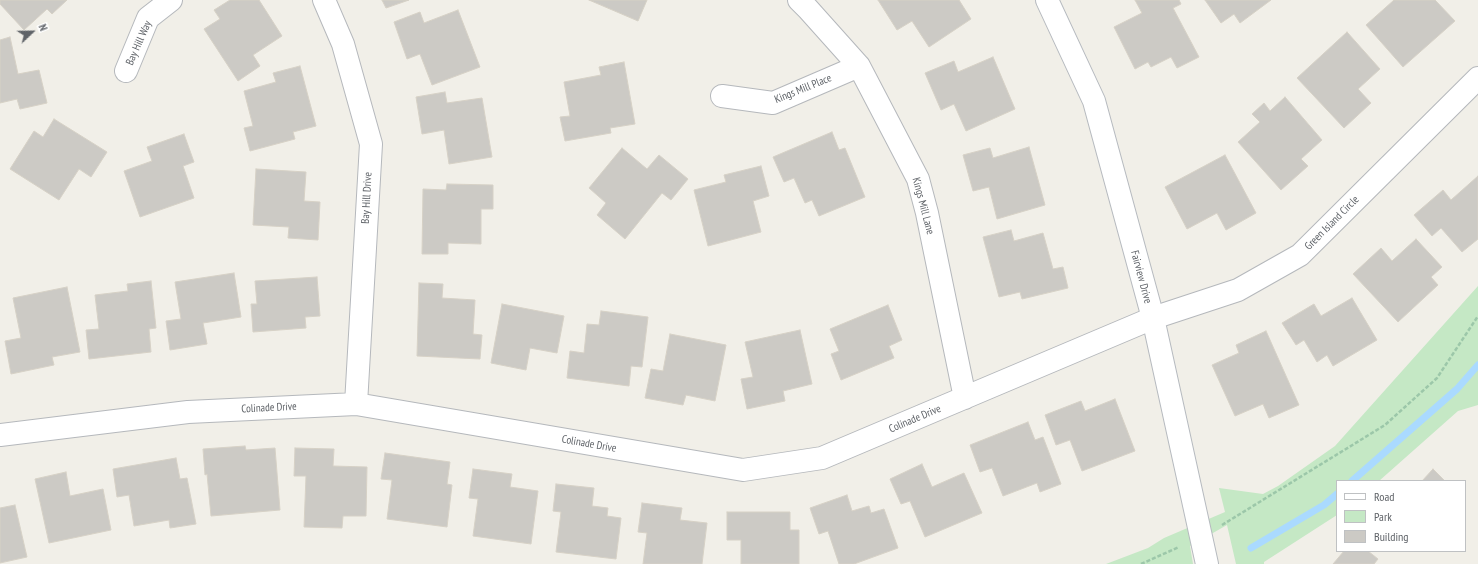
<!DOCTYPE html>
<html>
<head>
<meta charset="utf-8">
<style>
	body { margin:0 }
	#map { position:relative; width:1478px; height:564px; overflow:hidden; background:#f1efe8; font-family:"PT Sans Narrow",sans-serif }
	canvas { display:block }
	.legend { position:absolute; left:1336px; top:480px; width:130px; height:72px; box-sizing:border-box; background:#fff; border:1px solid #bfc1c3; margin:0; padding:5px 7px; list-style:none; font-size:12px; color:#5f6368 }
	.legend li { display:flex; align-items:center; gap:8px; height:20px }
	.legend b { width:20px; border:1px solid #bfc1c3 }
	.north { position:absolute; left:12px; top:12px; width:40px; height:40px; -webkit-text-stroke:3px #fff; paint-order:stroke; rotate:68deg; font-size:11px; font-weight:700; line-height:16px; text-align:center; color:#5f6368 }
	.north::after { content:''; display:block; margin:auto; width:14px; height:18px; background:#5f6368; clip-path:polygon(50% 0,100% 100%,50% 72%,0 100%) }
</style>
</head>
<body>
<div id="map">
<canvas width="1478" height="564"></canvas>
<ul class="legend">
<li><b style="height:5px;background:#fff"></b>Road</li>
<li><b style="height:11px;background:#c5e8c5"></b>Park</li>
<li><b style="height:11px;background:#cccac5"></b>Building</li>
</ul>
<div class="north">N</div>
</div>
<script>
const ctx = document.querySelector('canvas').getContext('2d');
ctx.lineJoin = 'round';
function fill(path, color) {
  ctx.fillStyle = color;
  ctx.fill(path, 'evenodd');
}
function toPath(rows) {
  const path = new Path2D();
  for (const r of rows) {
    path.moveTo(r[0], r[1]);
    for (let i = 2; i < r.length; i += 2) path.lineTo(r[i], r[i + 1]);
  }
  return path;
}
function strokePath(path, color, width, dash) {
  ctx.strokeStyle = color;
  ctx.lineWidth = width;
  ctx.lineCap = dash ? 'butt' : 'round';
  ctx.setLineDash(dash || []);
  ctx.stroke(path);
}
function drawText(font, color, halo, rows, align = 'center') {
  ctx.font = font + ' "PT Sans Narrow",sans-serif';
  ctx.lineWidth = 3;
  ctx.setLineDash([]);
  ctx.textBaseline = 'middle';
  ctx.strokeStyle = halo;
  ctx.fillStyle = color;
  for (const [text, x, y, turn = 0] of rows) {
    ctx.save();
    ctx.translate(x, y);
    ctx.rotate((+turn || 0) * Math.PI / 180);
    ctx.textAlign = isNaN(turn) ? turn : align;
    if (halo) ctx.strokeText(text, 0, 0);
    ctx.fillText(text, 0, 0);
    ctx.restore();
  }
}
const green = toPath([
	[1478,286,1478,405,1458,411,1379,481,1337,481,1337,515,1264,562,1264,564,1236,564,1227,525,1190,546,1193,564,1106,564,1148,548,1164,538,1225,512,1219,488,1263,494,1278,486,1335,446]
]);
const stream = toPath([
	[1352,481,1457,389,1478,365],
	[1251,548,1324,505,1337,494]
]);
const building = toPath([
	[0,0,67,0,52,14,47,9,24,30,0,4,0,0],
	[230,0,259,0,282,36,253,55,260,66,238,81,204,29,220,19,214,10,230,0],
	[382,0,409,0,386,8,382,0],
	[589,0,647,0,638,21,589,0],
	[878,0,959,0,971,19,929,47,912,21,897,30,878,0],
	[1135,0,1179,0,1181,4,1173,8,1199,57,1177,68,1171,57,1151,67,1148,62,1135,69,1114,27,1142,13,1135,0],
	[1205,0,1271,0,1240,23,1234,14,1221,23,1205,0],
	[1394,0,1435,0,1455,21,1403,67,1366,25,1394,0],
	[458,10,480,67,432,85,420,54,407,59,394,22,420,12,424,23,458,10],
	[1347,32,1380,69,1358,89,1371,103,1344,128,1297,78,1347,32],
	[10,37,18,74,39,70,47,103,20,109,17,99,0,103,0,40,10,37],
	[993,57,1015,109,966,131,954,104,941,110,925,73,954,61,958,72,993,57],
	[624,62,635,124,610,128,611,133,565,141,560,117,570,116,564,82,601,75,599,67,624,62],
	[300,66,316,126,293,132,295,139,250,151,244,128,253,126,244,91,276,82,273,73,300,66],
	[445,92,447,103,482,98,492,157,449,164,444,130,422,134,416,97,445,92],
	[1285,97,1322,140,1301,159,1308,166,1281,190,1238,142,1260,122,1252,114,1264,103,1270,111,1285,97],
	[54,119,107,152,91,177,79,169,59,200,10,169,34,131,43,137,54,119],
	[832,132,839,150,845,148,865,197,819,216,812,200,805,203,794,178,784,182,773,157,832,132],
	[184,134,194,162,183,166,194,198,140,217,124,171,152,161,147,147,184,134],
	[1029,147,1045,205,997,219,989,187,973,191,963,155,990,148,993,158,1029,147],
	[622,148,647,169,659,155,688,179,671,200,662,193,625,239,597,215,606,203,589,188,622,148],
	[1225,155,1256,213,1226,230,1217,213,1187,229,1165,187,1225,155],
	[761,166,769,196,753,201,761,232,708,246,694,190,726,182,724,175,761,166],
	[256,169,306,172,304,201,320,202,318,240,288,238,289,227,253,225,256,169],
	[1478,176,1478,239,1462,252,1441,228,1432,236,1414,215,1443,190,1451,200,1478,176],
	[447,184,493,185,493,209,481,209,481,244,448,243,448,254,422,254,423,189,446,190,447,184],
	[1011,230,1014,241,1043,233,1053,269,1063,267,1068,288,1022,299,1020,292,999,297,983,237,1011,230],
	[1416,239,1442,267,1431,277,1438,285,1398,322,1353,274,1381,248,1392,261,1416,239],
	[234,273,241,317,203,323,207,344,170,350,166,321,181,319,175,282,234,273],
	[317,277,320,316,305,317,306,328,253,332,251,304,257,304,255,281,317,277],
	[151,281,156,328,149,329,151,352,89,359,86,330,99,329,95,295,128,291,127,284,151,281],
	[419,283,443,284,442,298,475,300,473,334,482,335,480,359,417,356,419,283],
	[67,287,80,352,52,357,54,365,11,374,5,341,21,338,13,298,67,287],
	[1352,298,1377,340,1333,366,1327,355,1317,362,1304,340,1296,345,1282,323,1314,304,1321,316,1352,298],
	[502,304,564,316,557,353,530,348,526,370,491,363,502,304],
	[888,305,902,340,889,346,894,358,841,380,831,354,839,351,830,329,888,305],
	[601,311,648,317,642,367,631,366,629,386,567,378,570,351,584,353,587,324,599,325,601,311],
	[800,330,812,384,783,391,785,401,747,409,741,379,753,377,745,342,800,330],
	[1266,331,1299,405,1269,418,1263,404,1235,416,1212,365,1239,353,1236,345,1266,331],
	[670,334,726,345,715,401,686,395,683,405,645,398,651,369,663,371,670,334],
	[1115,399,1135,451,1082,471,1070,440,1056,445,1045,415,1081,401,1085,411,1115,399],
	[1028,422,1035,440,1043,437,1061,484,1040,492,1037,483,1003,496,992,468,980,472,970,445,1028,422],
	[245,446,246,450,275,448,280,510,211,516,207,474,205,475,203,449,245,446],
	[295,448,334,449,333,466,367,467,366,516,343,516,342,528,304,527,306,476,294,476,295,448],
	[385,453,450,462,447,484,452,485,447,527,387,519,392,480,381,479,385,453],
	[176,458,180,479,187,478,196,524,170,528,169,520,134,526,129,495,117,497,113,469,176,458],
	[922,464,932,487,964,473,982,513,925,537,910,501,901,504,890,479,922,464],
	[473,469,512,474,510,487,538,491,531,544,473,536,478,499,469,498,473,469],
	[1433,469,1445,481,1422,481,1433,469],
	[66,472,70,496,103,489,111,530,49,543,35,479,66,472],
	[556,484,594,488,592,506,608,508,607,516,621,518,616,559,556,552,561,512,553,511,556,484],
	[847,495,852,511,869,506,871,513,884,509,898,548,854,564,839,564,828,531,819,534,810,508,847,495],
	[642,503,682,508,680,520,707,523,702,564,643,564,647,533,638,532,642,503],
	[15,505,27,557,0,563,0,508,15,505],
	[727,512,790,512,790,530,799,530,799,564,741,564,741,540,727,540,727,512],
	[1344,551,1368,551,1378,559,1374,564,1333,564,1344,551]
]);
const path = toPath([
	[1222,525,1385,425,1437,378,1478,316],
	[1141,564,1179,547]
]);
const street = toPath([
	[324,0,343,44,371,144,356,404],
	[799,0,808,9,859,66,918,179,927,213,965,398],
	[126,71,148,18,171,0],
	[722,96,773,103,859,66],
	[0,435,188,412,356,404,743,470,822,458,1153,318,1238,290,1300,255,1478,78]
]);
const secondary = toPath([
	[1047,0,1094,101,1153,318,1207,564]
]);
const streetNames = [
	["Bay Hill Way",139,43,-66],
	["Kings Mill Place",803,89,-22],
	["Bay Hill Drive",367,198,-87],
	["Kings Mill Lane",923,206,75],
	["Green Island Circle",1332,223,-45],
	["Fairview Drive",1141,277,75],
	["Colinade Drive",269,408,-3],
	["Colinade Drive",915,419,-23],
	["Colinade Drive",589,444,10]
];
fill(green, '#c5e8c5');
strokePath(stream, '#aadaff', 7);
fill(building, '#cccac5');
strokePath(building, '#d6d1c6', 1);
strokePath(street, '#b5b8bc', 24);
strokePath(secondary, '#b6babf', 24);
strokePath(path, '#9cc7a9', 2.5, [4, 2]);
strokePath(street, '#fff', 22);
strokePath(secondary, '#fff', 22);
drawText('11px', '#5f6368', '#fff', streetNames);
</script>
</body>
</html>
